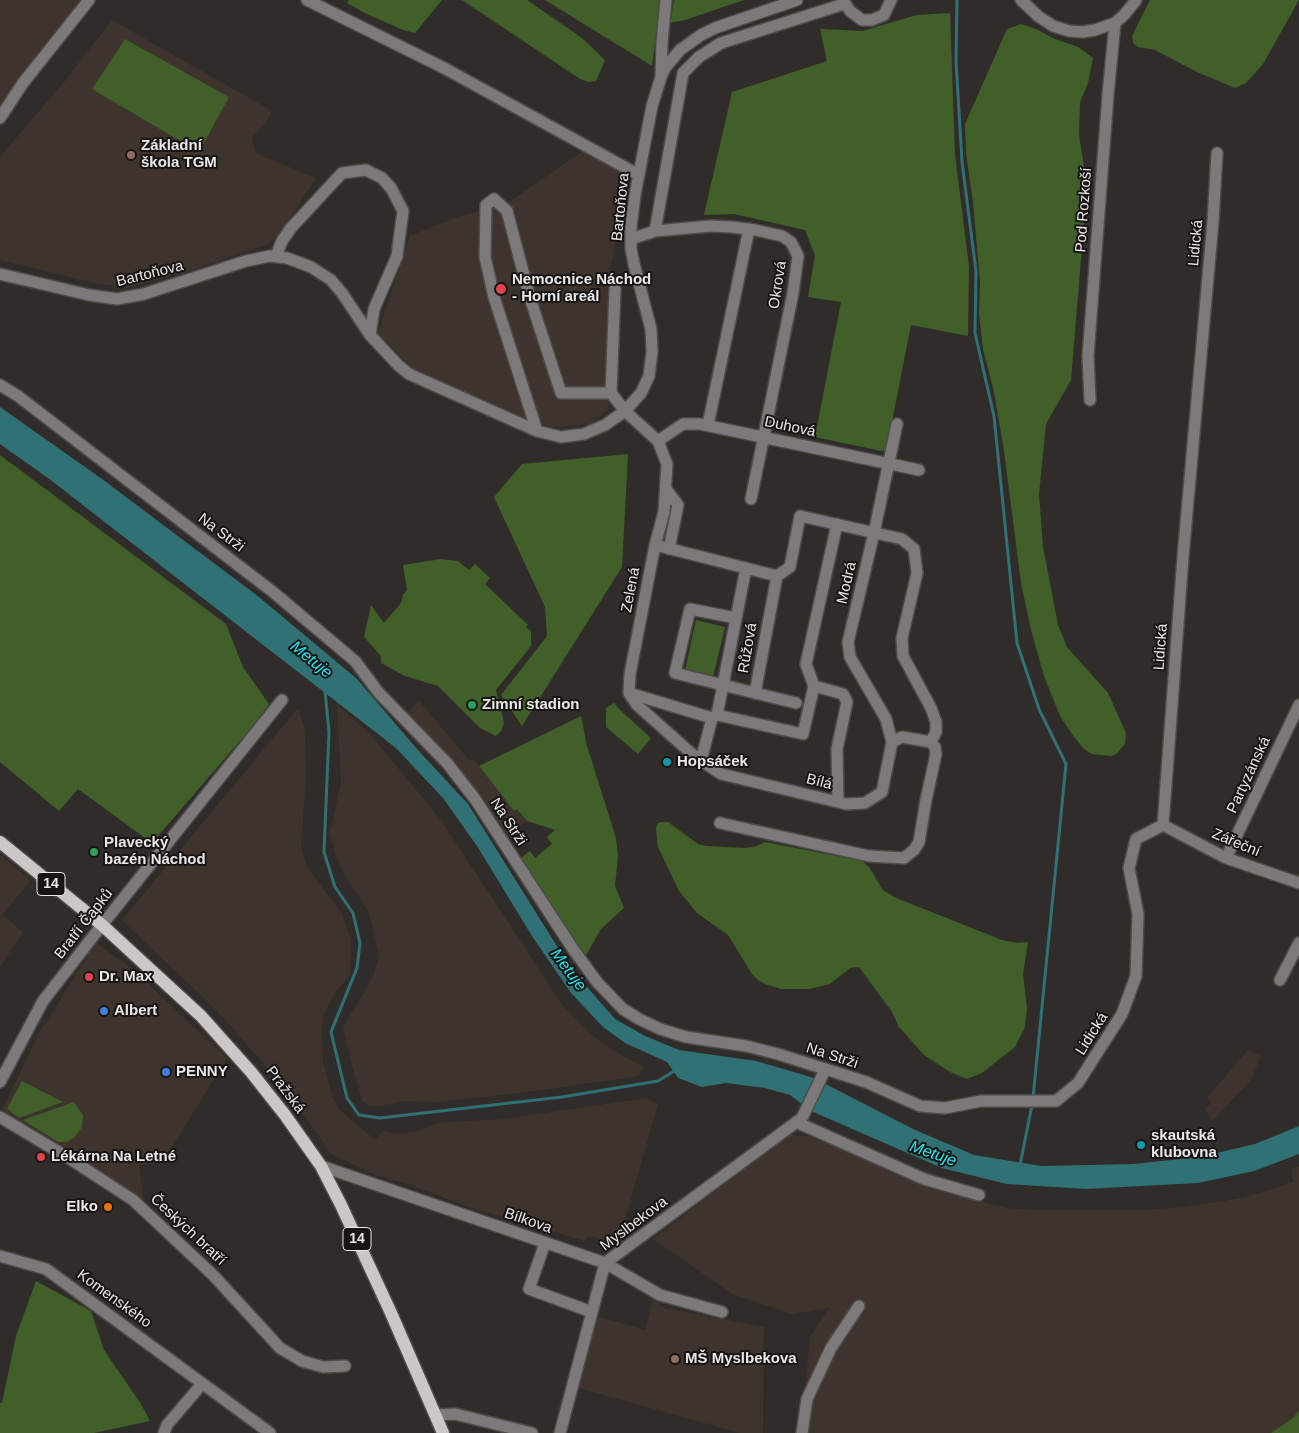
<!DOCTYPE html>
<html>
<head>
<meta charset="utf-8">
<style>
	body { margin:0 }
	canvas { display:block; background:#302c2a }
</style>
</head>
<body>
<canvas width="1299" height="1433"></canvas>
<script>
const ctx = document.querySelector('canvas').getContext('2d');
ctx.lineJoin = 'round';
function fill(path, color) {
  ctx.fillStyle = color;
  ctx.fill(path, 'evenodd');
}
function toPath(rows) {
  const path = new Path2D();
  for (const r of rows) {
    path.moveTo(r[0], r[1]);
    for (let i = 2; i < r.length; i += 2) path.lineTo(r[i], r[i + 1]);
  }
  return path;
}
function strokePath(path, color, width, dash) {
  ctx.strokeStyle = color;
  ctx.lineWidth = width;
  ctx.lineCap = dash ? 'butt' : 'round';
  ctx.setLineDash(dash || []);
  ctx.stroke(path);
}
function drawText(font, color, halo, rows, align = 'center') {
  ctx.font = font + ' Arial,sans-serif';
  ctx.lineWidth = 4;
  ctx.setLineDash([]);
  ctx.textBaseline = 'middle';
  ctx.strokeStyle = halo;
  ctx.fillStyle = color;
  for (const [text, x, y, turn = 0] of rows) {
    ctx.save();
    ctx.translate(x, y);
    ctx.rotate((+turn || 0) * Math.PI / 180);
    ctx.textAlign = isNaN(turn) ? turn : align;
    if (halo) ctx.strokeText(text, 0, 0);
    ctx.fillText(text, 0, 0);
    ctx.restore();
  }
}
const built = toPath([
	[0,0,86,0,0,112],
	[112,20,272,111,266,123,252,137,255,153,316,178,281,231,269,244,189,271,127,288,90,282,0,260,0,157,64,82],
	[583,151,629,174,610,269,606,355,609,409,590,424,551,427,498,409,412,367,378,333,410,236,457,217,506,204],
	[419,701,470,761,473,759,514,811,517,809,527,821,502,841,444,762,401,720],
	[337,705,370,734,441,820,563,1006,594,1037,624,1057,643,1066,639,1076,527,1092,438,1102,404,1101,380,1106,369,1106,362,1100,352,1066,343,1027,373,977,379,955,369,912,342,871,335,853,330,833,341,782],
	[298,708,305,729,306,778,301,847,307,867,342,914,351,940,350,975,334,994,324,1013,322,1030,323,1061,332,1096,339,1109,375,1140,383,1131,397,1134,420,1131,438,1123,503,1119,647,1098,658,1104,624,1223,627,1224,622,1244,588,1236,585,1241,469,1207,402,1182,376,1175,331,1154,298,1106,265,1065,217,1011,122,920],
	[0,855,31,880,2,915,23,932,0,967],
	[96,943,131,968,227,1058,163,1161,139,1165,144,1205,1,1113,38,1035],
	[1248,1050,1261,1056,1251,1080,1212,1121,1205,1109,1211,1103,1207,1098],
	[788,1135,810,1136,819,1141,837,1143,927,1186,952,1194,1006,1208,1038,1210,1143,1210,1185,1207,1230,1200,1253,1195,1293,1182,1291,1169,1299,1166,1299,1411,1293,1418,1271,1433,801,1433,810,1337,829,1308,792,1314,734,1295,653,1239],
	[653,1299,664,1308,764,1327,763,1433,740,1433,579,1388,596,1316,645,1330]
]);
const green = toPath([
	[349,0,442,0,415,33,403,30,367,14,347,3],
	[462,0,527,0,582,38,605,60,596,81,589,82,580,79],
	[545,0,663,0,660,3,652,66],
	[674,0,744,0,685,20,670,23],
	[1150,0,1299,0,1263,64,1246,83,1235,88,1197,72,1155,50,1138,47,1133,43,1132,36],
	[950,13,955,154,969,267,968,336,911,325,886,452,815,437,841,302,808,297,815,255,805,230,734,214,704,215,732,92,827,61,820,29,862,31,917,15],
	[1021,24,1036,29,1055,39,1078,47,1093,58,1088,83,1080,102,1079,135,1087,186,1071,380,1046,424,1039,494,1043,547,1058,625,1067,647,1108,693,1126,733,1125,744,1116,754,1112,756,1092,754,1083,748,1074,737,1060,716,1044,676,1031,630,1021,583,1004,451,994,392,983,349,979,314,980,281,973,203,966,153,965,124,1007,29],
	[125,39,229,97,199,152,92,89],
	[628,454,622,567,522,726,501,695,547,636,545,607,494,497,522,464],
	[0,455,226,624,243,667,269,704,252,727,152,843,78,789,59,811,0,762],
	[441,559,458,561,469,570,475,564,490,578,485,584,528,625,526,627,531,631,531,646,496,690,504,723,501,731,496,736,480,728,438,686,405,676,381,663,381,656,364,637,371,605,384,623,401,603,403,595,407,590,403,565],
	[696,620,725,627,713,677,685,671],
	[614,703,619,709,651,738,638,754,606,727,606,708],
	[581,716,587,746,616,838,618,857,615,886,624,908,601,929,585,957,581,954,521,858,530,851,535,858,552,844,547,837,555,830,527,821,517,809,514,811,479,766],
	[661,822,668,822,698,844,706,846,745,848,757,846,765,842,862,861,869,867,883,890,896,898,1002,940,1017,943,1028,942,1023,974,1027,1008,1025,1027,1015,1047,982,1073,967,1079,950,1072,924,1055,899,1027,892,1012,859,967,850,968,830,984,809,989,781,989,765,984,758,980,752,974,728,935,697,913,679,891,658,847,656,829,657,824],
	[22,1081,63,1102,19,1118,7,1109],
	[74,1102,83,1115,82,1127,74,1138,66,1142,58,1142,23,1120],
	[36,1281,91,1311,104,1350,141,1404,150,1421,94,1433,0,1433,0,1403,2,1403,16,1336],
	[1299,1411,1299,1433,1271,1433,1293,1418]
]);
const water = toPath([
	[0,407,102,479,259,597,357,679,417,749,468,804,565,959,587,987,615,1019,645,1036,679,1050,756,1061,814,1078,913,1129,974,1155,1041,1166,1134,1164,1200,1157,1255,1144,1299,1126,1299,1154,1254,1171,1198,1183,1086,1189,1007,1184,942,1168,811,1111,790,1095,765,1088,726,1083,702,1087,678,1078,667,1062,625,1043,603,1027,571,993,532,936,477,846,443,798,396,748,48,478,0,444]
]);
const stream = toPath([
	[957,0,956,61,962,162,976,271,975,333,994,416,1017,643,1039,709,1066,764,1033,1098],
	[325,691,329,732,324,852,335,887,353,913,360,943,357,968,331,1032,347,1098,359,1115,380,1118,562,1097,658,1081,676,1070],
	[1020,1165,1032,1105]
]);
const minor = toPath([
	[307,0,444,68,639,175],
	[843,0,850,11,862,20,872,20,884,15,891,0],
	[1021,0,1038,16,1053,26,1069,31,1083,32,1095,30,1115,23,1125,14,1136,0],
	[661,76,662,42,666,0],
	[0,118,23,83,89,0],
	[655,231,683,73,699,57,721,43,844,4],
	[631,239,655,231,711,226,732,227,755,230,782,236,791,242,798,256,793,293,751,499],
	[276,256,282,241,291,228,342,173,366,170,382,178,391,188,403,211,397,256,374,309,370,335],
	[0,274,89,295,117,299,144,294,246,261,270,256,287,258,311,267,331,280,342,293,370,335,398,365,409,374,537,431,561,437,584,434,605,425,625,411,641,393,649,376,652,352,651,329,634,264,631,249,631,227,635,195,652,106,661,77,665,68,680,50,701,35,715,28,797,0],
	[0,385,18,396,273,592,355,661,379,693,447,763,475,799,573,949,597,982,623,1009,639,1019,660,1029,686,1037,746,1046,778,1054,866,1082,920,1106,945,1108,981,1101,1056,1101,1078,1083,1122,1014,1136,976,1138,914,1129,868,1136,839,1163,825,1183,557,1213,221,1217,153],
	[611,393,615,289],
	[1090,400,1088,356,1108,95,1115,23],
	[708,425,749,229],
	[537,431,494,297,485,257,486,205,494,199,507,211,530,298,561,393,611,393,625,411,658,441,667,464,664,512,655,545,630,674,629,693,637,705,692,754,721,774,846,804,865,803,882,792,892,742,886,719,850,657,848,642,874,533,897,424],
	[658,441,683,424,700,424,919,470],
	[666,489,678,505,669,549],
	[837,524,806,664,814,686,843,694,847,702,837,749,838,802],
	[655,545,777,576,755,693,675,673,690,609,736,618],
	[777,576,790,567,800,516,902,539,914,549,917,573,902,638,903,656,931,708,936,722,936,732,931,742],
	[629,693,712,718],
	[755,693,796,703],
	[717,715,803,734,814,686],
	[701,761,712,718,717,715,746,568],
	[720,823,869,856,904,858,914,850,919,842,926,800,936,754,935,747,931,742,902,737,892,742],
	[1163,825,1226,858,1299,883],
	[1226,858,1299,705],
	[1280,980,1299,943],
	[0,1082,43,1001,102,925,282,700],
	[0,1117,67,1157,133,1200,213,1275,280,1348,302,1361,323,1367,345,1366],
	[796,1122,924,1179,979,1195],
	[321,1166,605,1263,660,1295,722,1312],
	[545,1243,529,1289,592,1312],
	[0,1256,46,1269,270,1433],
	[436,1415,455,1414,532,1433],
	[164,1433,167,1425,202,1384],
	[560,1433,605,1263,802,1118,825,1070],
	[802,1433,807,1399,831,1348,859,1306]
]);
const major = toPath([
	[0,842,102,925,201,1016,251,1072,285,1115,321,1166,341,1205,391,1313,443,1433]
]);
const markers = [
	[131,155,5,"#8d6e63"],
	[501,289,6,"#e0444e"],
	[472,705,5,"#2e9e5b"],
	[667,762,5,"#0f9aa8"],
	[94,852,5,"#2e9e5b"],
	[89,977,5,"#e0444e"],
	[104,1011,5,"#3f7fe0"],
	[166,1072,5,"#3f7fe0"],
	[1141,1145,5,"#0f9aa8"],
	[41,1157,5,"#e0444e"],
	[108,1207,5,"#e8710a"],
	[675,1359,5,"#8d6e63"]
];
const shields = [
	[51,884,28],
	[357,1239,28]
];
const shieldNames = [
	["14",51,884],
	["14",357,1239]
];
const poiNames = [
	["Základní",141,146],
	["škola TGM",141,163],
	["Nemocnice Náchod",512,280],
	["- Horní areál",512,297],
	["Zimní stadion",482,705],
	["Hopsáček",677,762],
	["Plavecký",104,843],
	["bazén Náchod",104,860],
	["Dr. Max",99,977],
	["Albert",114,1011],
	["PENNY",176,1072],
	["skautská",1151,1136],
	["klubovna",1151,1153],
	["Lékárna Na Letné",51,1157],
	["Elko",98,1207,"right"],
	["MŠ Myslbekova",685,1359]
];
const streetNames = [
	["Bartoňova",621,207,-84],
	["Pod Rozkoší",1084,210,-86],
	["Lidická",1196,243,-85],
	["Bartoňova",150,274,-14],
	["Okrová",778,285,-81],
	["Duhová",790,427,12],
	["Na Strži",221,533,37],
	["Modrá",847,583,-77],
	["Zelená",631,590,-79],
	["Lidická",1161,647,-86],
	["Růžová",748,648,-80],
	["Partyzánská",1249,775,-65],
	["Bílá",819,782,14],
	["Na Strži",508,822,57],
	["Zářeční",1236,843,23],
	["Bratří Čapků",84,924,-52],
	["Lidická",1092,1034,-58],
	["Na Strži",832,1056,18],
	["Pražská",285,1090,53],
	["Bílkova",528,1221,19],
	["Myslbekova",634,1224,-37],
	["Českých bratří",188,1230,43],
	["Komenského",114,1299,36]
];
const waterNames = [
	["Metuje",311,660,39],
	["Metuje",568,970,53],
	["Metuje",933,1154,19]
];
fill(built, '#3e332d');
fill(green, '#415f28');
fill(water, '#307175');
strokePath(stream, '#307175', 3);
strokePath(minor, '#4e4a48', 14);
strokePath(major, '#4e4a48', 15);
strokePath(minor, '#7c797a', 11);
strokePath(major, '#ccc6c7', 12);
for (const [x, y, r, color] of markers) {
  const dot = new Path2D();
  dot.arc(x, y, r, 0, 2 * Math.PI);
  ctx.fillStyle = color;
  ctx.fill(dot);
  strokePath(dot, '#171514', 2);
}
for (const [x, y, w] of shields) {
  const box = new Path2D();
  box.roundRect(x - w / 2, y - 11.5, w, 23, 4);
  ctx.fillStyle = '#171514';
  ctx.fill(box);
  strokePath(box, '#eae7e6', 1);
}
drawText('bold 14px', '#eae7e6', null, shieldNames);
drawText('bold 15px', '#eae7e6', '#171514', poiNames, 'left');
drawText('15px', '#eae7e6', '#171514', streetNames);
drawText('italic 16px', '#21e8f1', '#171514', waterNames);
</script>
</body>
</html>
